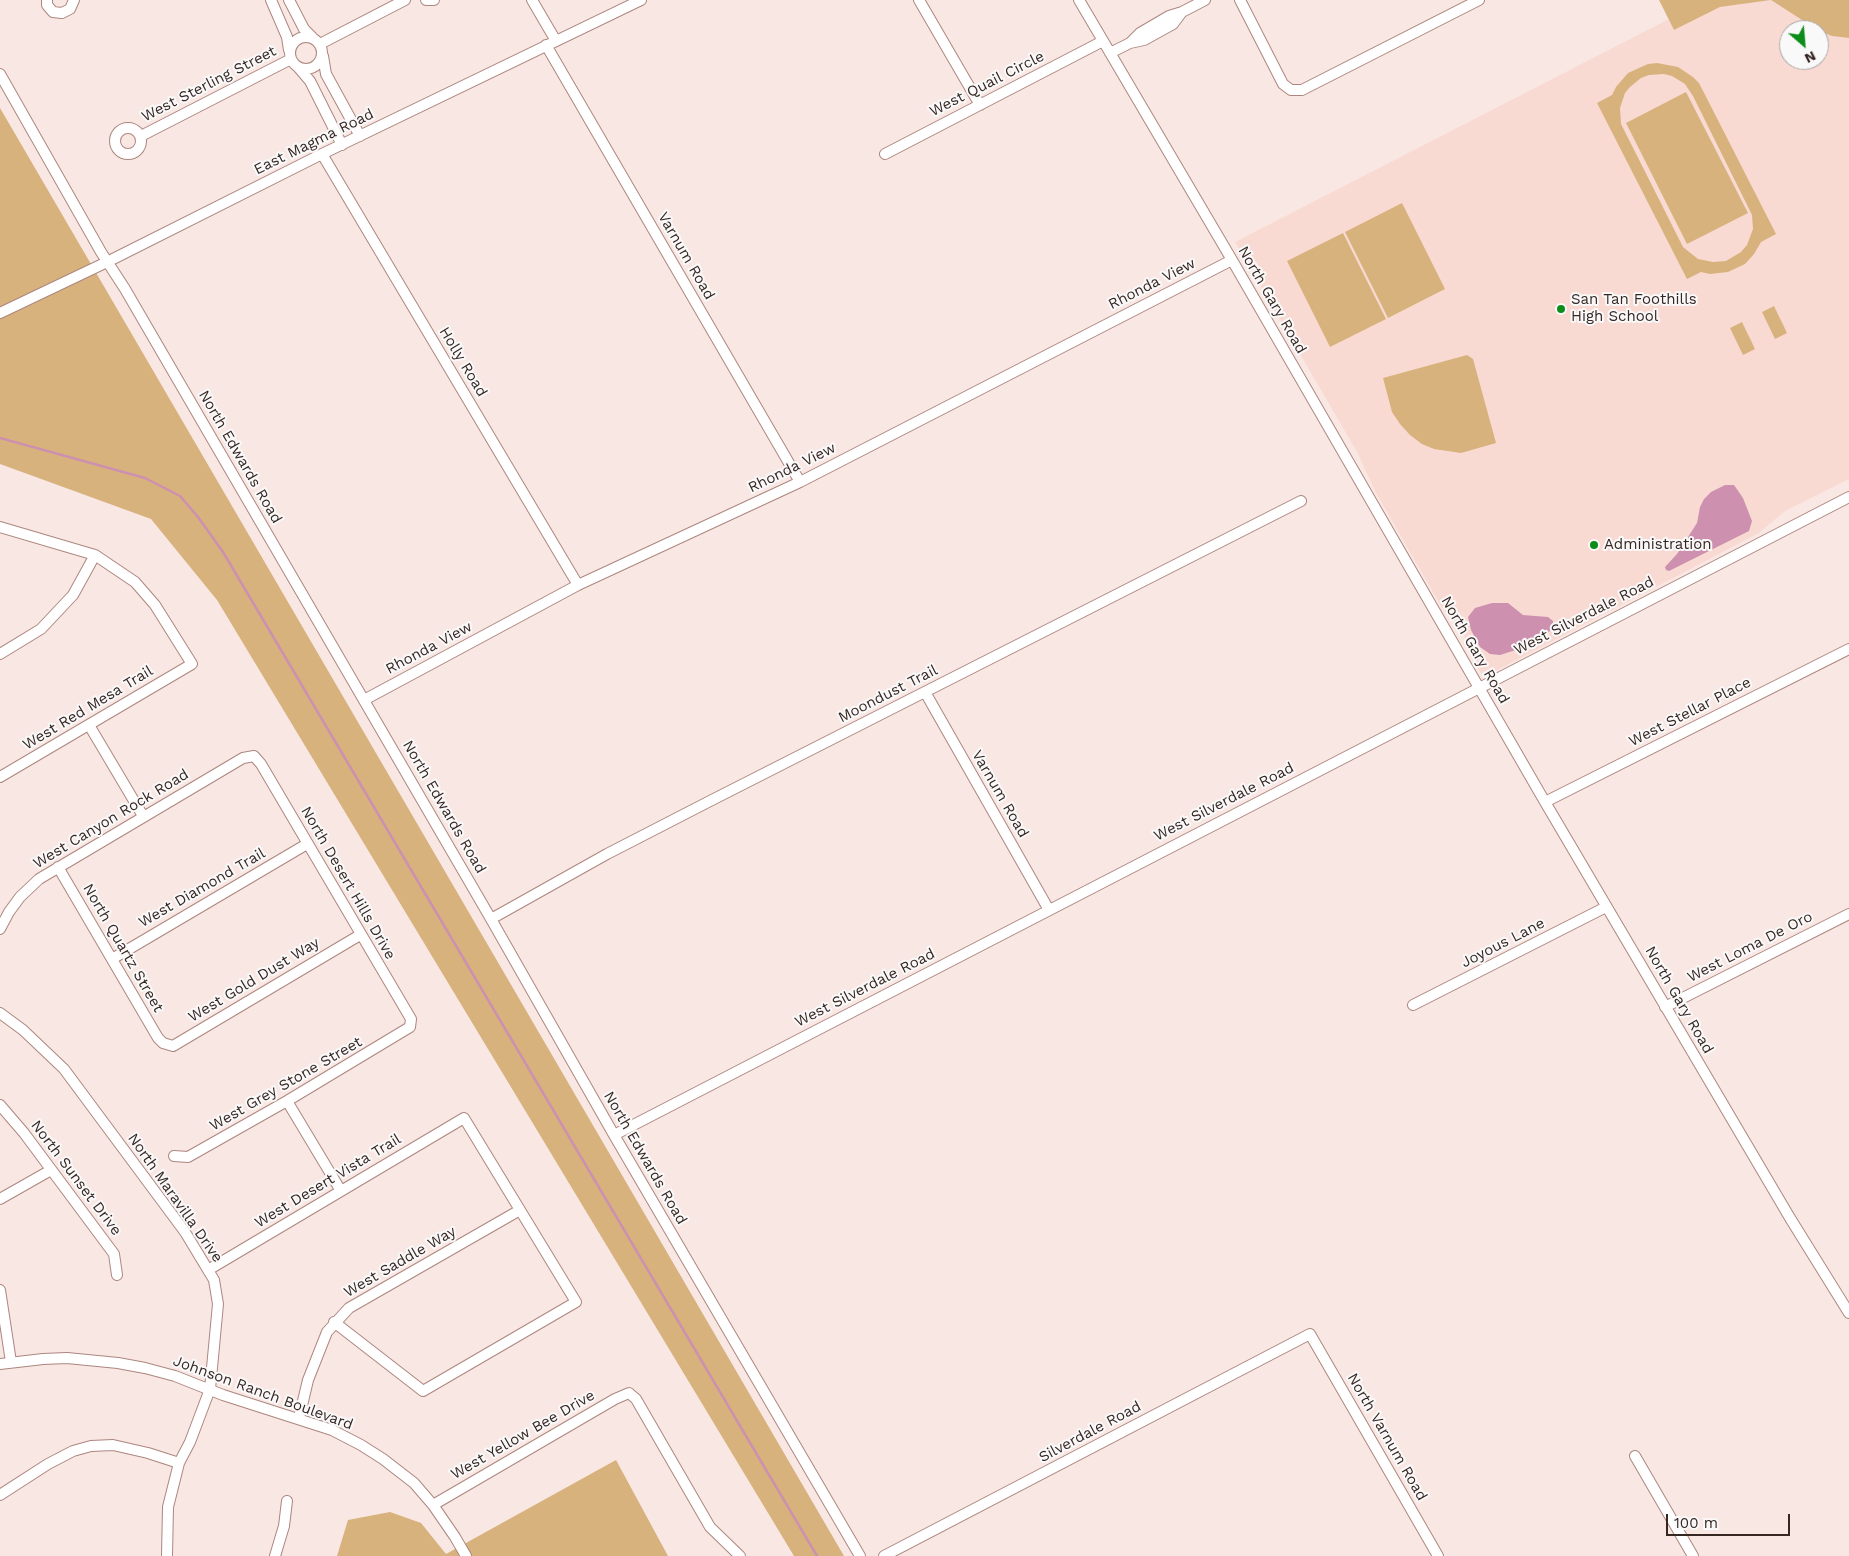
<!DOCTYPE html>
<html>
<head>
<meta charset="utf-8">
<style>
	body { margin:0 }
	#map { position:relative; width:1849px; height:1556px; overflow:hidden; background:#f9e7e4; font-family:"Work Sans",sans-serif }
	canvas { display:block }
	.north { position:absolute; left:1779px; top:20px; width:50px; height:50px; box-sizing:border-box; background:#f9f9f9; border:1px solid #aba5a3; border-radius:50%; rotate:153deg; font-size:14px; font-weight:700; line-height:20px; text-align:center; color:#372723 }
	.north::after { content:''; display:block; margin:auto; width:18px; height:22px; background:#0c8c18; clip-path:polygon(50% 0,100% 100%,50% 72%,0 100%) }
	.scale { position:absolute; left:1666px; top:1514px; width:124px; height:22px; box-sizing:border-box; border:2px solid #372723; border-top:0; padding-left:6px; font-size:15px; line-height:18px; white-space:nowrap; color:#372723; -webkit-text-stroke:4px #f9f9f9; paint-order:stroke }
</style>
</head>
<body>
<div id="map">
<canvas width="1849" height="1556"></canvas>
<div class="north">N</div>
<div class="scale">100 m</div>
</div>
<script>
const ctx = document.querySelector('canvas').getContext('2d');
ctx.lineJoin = 'round';
function fill(path, color) {
  ctx.fillStyle = color;
  ctx.fill(path, 'evenodd');
}
function toPath(rows) {
  const path = new Path2D();
  for (const r of rows) {
    if (r.length === 3) {
      path.moveTo(r[0] + r[2], r[1]);
      path.arc(r[0], r[1], r[2], 0, 2 * Math.PI);
      continue;
    }
    path.moveTo(r[0], r[1]);
    for (let i = 2; i < r.length; i += 2) path.lineTo(r[i], r[i + 1]);
  }
  return path;
}
function strokePath(path, color, width, dash) {
  ctx.strokeStyle = color;
  ctx.lineWidth = width;
  ctx.lineCap = dash ? 'butt' : 'round';
  ctx.setLineDash(dash || []);
  ctx.stroke(path);
}
function drawText(font, color, halo, rows, align = 'center') {
  ctx.font = font + ' "Work Sans",sans-serif';
  ctx.lineWidth = 4;
  ctx.setLineDash([]);
  ctx.textBaseline = 'middle';
  ctx.strokeStyle = halo;
  ctx.fillStyle = color;
  for (const [text, x, y, turn = 0] of rows) {
    ctx.save();
    ctx.translate(x, y);
    ctx.rotate((+turn || 0) * Math.PI / 180);
    ctx.textAlign = isNaN(turn) ? turn : align;
    if (halo) ctx.strokeText(text, 0, 0);
    ctx.fillText(text, 0, 0);
    ctx.restore();
  }
}
const built = toPath([
	[1771,0,1817,30,1789,30,1789,60,1819,60,1819,31,1832,36,1849,38,1849,479,1785,511,1759,533,1486,676,1481,673,1477,667,1472,650,1459,626,1441,606,1376,493,1357,452,1235,242,1669,19,1674,30,1720,7]
]);
const green = toPath([
	[1659,0,1849,0,1849,38,1832,36,1819,31,1771,0,1720,7,1674,30],
	[1657,63,1678,67,1693,77,1699,83,1776,234,1761,242,1754,254,1745,264,1728,272,1710,274,1701,272,1687,279,1597,103,1612,95,1616,87,1628,73,1648,64],
	[1664,74,1672,76,1685,84,1693,96,1752,215,1753,229,1747,245,1741,252,1726,261,1713,262,1698,259,1683,247,1621,124,1620,108,1625,93,1630,87,1641,78,1649,75],
	[1686,92,1748,213,1687,244,1626,123],
	[0,108,844,1556,794,1556,217,600,151,519,0,464],
	[1402,203,1445,289,1388,318,1345,232],
	[1343,233,1386,319,1330,347,1287,261],
	[1774,306,1787,333,1775,339,1762,312],
	[1742,322,1755,349,1743,355,1730,328],
	[1467,355,1473,359,1496,443,1461,453,1434,449,1422,444,1410,435,1400,424,1392,412,1383,378],
	[616,1460,668,1556,337,1556,348,1520,390,1512,421,1523,446,1554]
]);
const water = toPath([
	[1725,485,1734,485,1743,498,1752,521,1749,531,1669,571,1666,570,1665,567,1677,554,1697,523,1700,507,1704,499,1711,492],
	[1492,603,1508,603,1523,615,1548,617,1553,621,1553,626,1549,632,1519,649,1500,655,1490,654,1480,647,1471,630,1468,617,1475,608]
]);
const stream = toPath([
	[0,438,145,478,180,496,198,517,223,552,817,1556]
]);
const minor = toPath([
	[47,0,47,5,53,12,62,13,70,9,74,0],
	[271,0,287,37,289,50],
	[289,0,304,29,312,37],
	[426,0,434,0],
	[532,0,556,41],
	[919,0,980,105],
	[1079,0,1232,260,1545,802,1790,1218,1849,1313],
	[1240,0,1283,84,1291,90,1302,90,1479,0],
	[306,53,16],
	[1130,43,1144,40,1173,24,1182,12],
	[320,44,405,0],
	[546,45,800,482],
	[1110,53,1130,43,1140,33,1169,16,1182,12,1205,0],
	[323,56,326,74,360,136],
	[298,67,310,81,342,145],
	[0,74,101,252,125,289,491,919,614,1135,860,1556],
	[128,141,13],
	[141,136,291,59],
	[322,154,578,585],
	[885,154,1103,41],
	[0,313,107,262,322,154,641,0],
	[0,527,95,555,135,582,155,605,192,664,0,777],
	[0,654,41,629,73,595,95,555],
	[925,692,1049,910],
	[364,700,578,585,800,482,1232,260],
	[89,725,143,816],
	[1545,802,1849,649],
	[58,867,158,1038,163,1043,173,1046,360,935],
	[491,919,607,854,710,801,1301,501],
	[0,929,9,912,20,897,39,879,243,758,254,756,261,764,411,1019,410,1027,287,1101,188,1157,174,1156],
	[112,959,307,844],
	[1413,1005,1606,907],
	[1665,1007,1849,914],
	[0,1013,23,1030,64,1069,185,1232,214,1280,218,1304,210,1389,190,1442,179,1463,168,1507,167,1556],
	[287,1101,341,1191],
	[0,1105,24,1133,114,1254,117,1275],
	[614,1135,1849,497],
	[0,1199,51,1170],
	[208,1270,464,1118,576,1302,423,1391,334,1322],
	[0,1290,11,1362],
	[0,1364,43,1359,67,1358,118,1363,145,1368,175,1376,223,1395,332,1430,361,1445,383,1459,414,1483,433,1505,455,1537,466,1556],
	[299,1418,308,1380,327,1332,349,1308,520,1210],
	[1635,1456,1693,1556],
	[0,1495,48,1464,73,1451,91,1446,113,1445,148,1453,179,1463],
	[433,1505,615,1399,629,1393,636,1399,710,1527,740,1556],
	[275,1556,284,1526,287,1501],
	[884,1556,1310,1334,1438,1556]
]);
const markers = [
	[1561,309,5,"#0c8c18"],
	[1594,545,5,"#0c8c18"]
];
const streetNames = [
	["West Sterling Street",209,84,-27],
	["West Quail Circle",987,84,-27],
	["East Magma Road",314,142,-26],
	["Varnum Road",686,256,60],
	["Rhonda View",1152,284,-27],
	["North Gary Road",1272,300,60],
	["Holly Road",463,362,59],
	["North Edwards Road",240,457,60],
	["Rhonda View",792,468,-26],
	["West Silverdale Road",1584,616,-27],
	["Rhonda View",429,648,-28],
	["North Gary Road",1475,650,60],
	["Moondust Trail",888,694,-27],
	["West Red Mesa Trail",88,708,-31],
	["West Stellar Place",1690,712,-27],
	["Varnum Road",1000,794,60],
	["West Silverdale Road",1224,802,-27],
	["North Edwards Road",444,807,60],
	["West Canyon Rock Road",111,819,-31],
	["North Desert Hills Drive",348,883,60],
	["West Diamond Trail",202,888,-30],
	["Joyous Lane",1503,943,-27],
	["West Loma De Oro",1750,947,-27],
	["North Quartz Street",123,948,60],
	["West Gold Dust Way",254,980,-31],
	["West Silverdale Road",865,988,-27],
	["North Gary Road",1679,1000,60],
	["West Grey Stone Street",286,1084,-30],
	["North Edwards Road",645,1158,60],
	["North Sunset Drive",76,1178,53],
	["West Desert Vista Trail",328,1181,-31],
	["North Maravilla Drive",175,1198,55],
	["West Saddle Way",400,1262,-30],
	["Johnson Ranch Boulevard",263,1393,20],
	["Silverdale Road",1090,1432,-28],
	["West Yellow Bee Drive",523,1435,-30],
	["North Varnum Road",1387,1437,60]
];
const poiNames = [
	["San Tan Foothills",1571,300],
	["High School",1571,317],
	["Administration",1604,545]
];
fill(built, '#f9dad3');
fill(green, '#d7b27d');
fill(water, '#cd91af');
strokePath(stream, '#cd91af', 2.5);
strokePath(minor, '#ad867e', 12);
strokePath(minor, '#fff', 10);
for (const [x, y, r, color] of markers) {
  const dot = new Path2D();
  dot.arc(x, y, r, 0, 2 * Math.PI);
  ctx.fillStyle = color;
  ctx.fill(dot);
  strokePath(dot, '#f9f9f9', 2);
}
drawText('15px', '#372723', '#f9f9f9', streetNames);
drawText('15px', '#372723', '#f9f9f9', poiNames, 'left');
</script>
</body>
</html>
